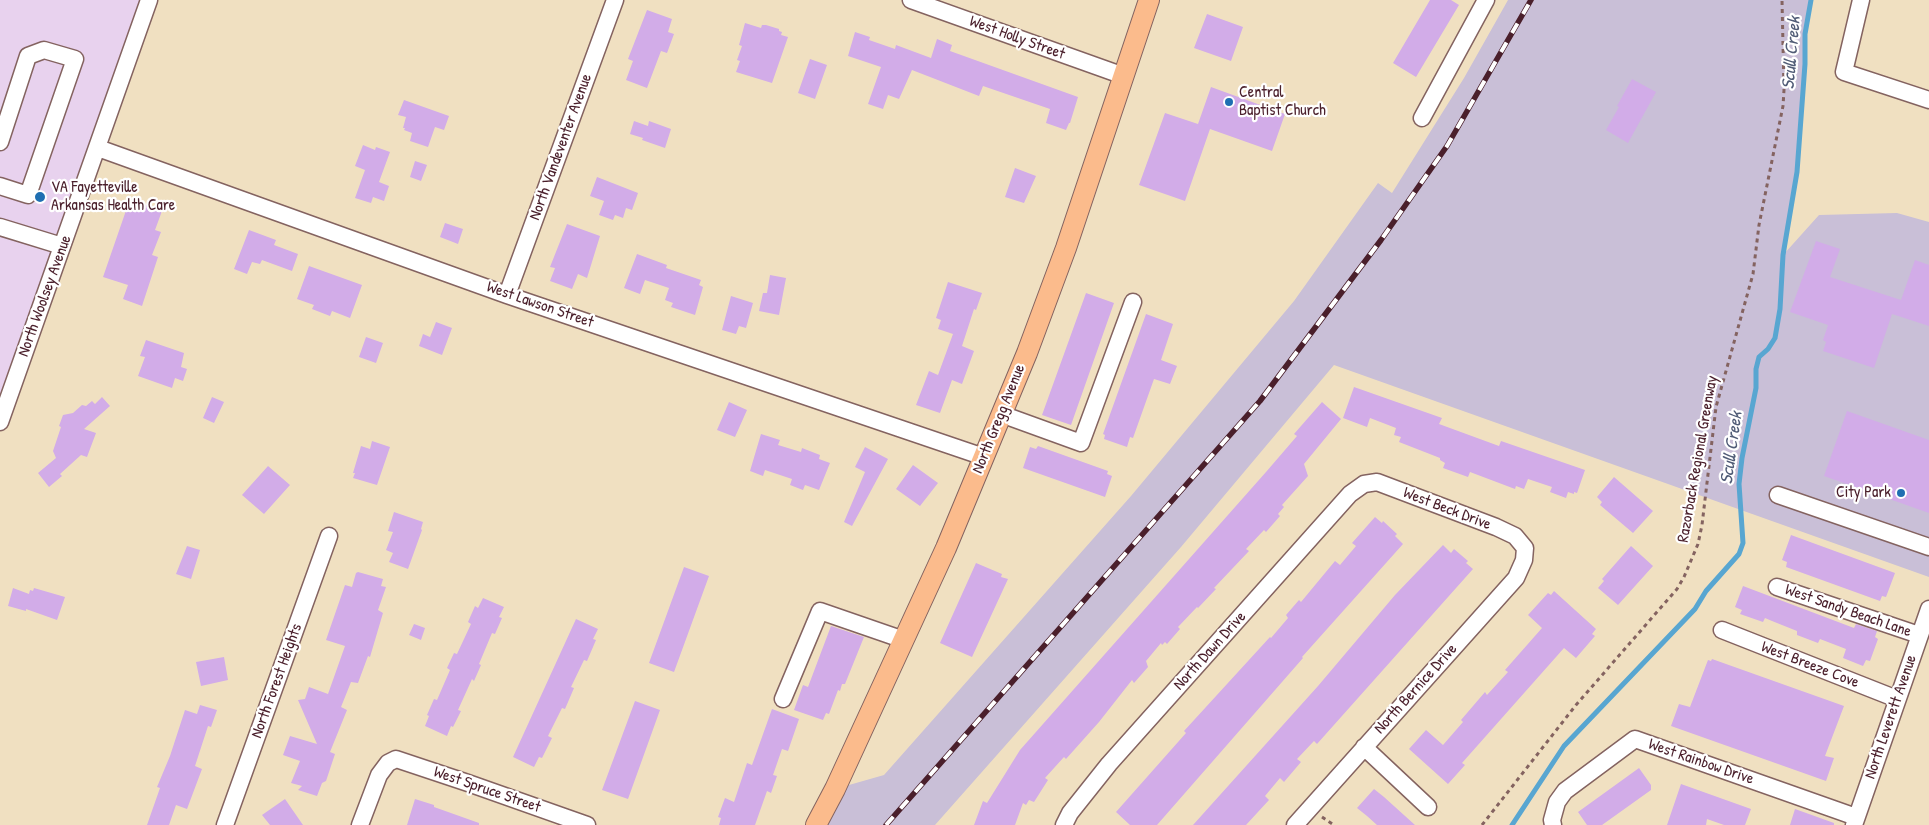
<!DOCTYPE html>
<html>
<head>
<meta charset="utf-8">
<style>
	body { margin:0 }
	canvas { display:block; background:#f0e0c1 }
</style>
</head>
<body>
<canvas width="1929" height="825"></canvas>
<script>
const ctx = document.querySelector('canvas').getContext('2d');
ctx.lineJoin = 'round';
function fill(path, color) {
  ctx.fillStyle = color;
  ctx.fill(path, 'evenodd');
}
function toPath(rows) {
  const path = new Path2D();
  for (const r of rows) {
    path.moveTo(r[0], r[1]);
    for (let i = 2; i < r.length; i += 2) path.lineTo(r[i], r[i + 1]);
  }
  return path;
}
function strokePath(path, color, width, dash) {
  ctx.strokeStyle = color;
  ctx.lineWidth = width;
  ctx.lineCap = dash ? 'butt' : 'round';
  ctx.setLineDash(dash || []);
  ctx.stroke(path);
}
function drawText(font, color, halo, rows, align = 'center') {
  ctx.font = font + ' "Patrick Hand",sans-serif';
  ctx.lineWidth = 4.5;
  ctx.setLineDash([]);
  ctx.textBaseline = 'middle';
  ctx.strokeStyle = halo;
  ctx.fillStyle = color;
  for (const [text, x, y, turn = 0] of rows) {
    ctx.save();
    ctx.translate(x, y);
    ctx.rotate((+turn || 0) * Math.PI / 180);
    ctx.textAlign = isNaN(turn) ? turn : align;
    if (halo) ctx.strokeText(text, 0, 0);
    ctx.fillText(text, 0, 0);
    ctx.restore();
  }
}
const built = toPath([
	[0,0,149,0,0,422]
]);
const industrial = toPath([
	[1508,0,1811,0,1805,34,1805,64,1797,172,1784,254,1819,215,1897,213,1929,222,1929,577,1334,365,1181,547,935,825,816,825,835,789,884,775,1131,496,1294,301,1378,183,1392,193,1464,78]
]);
const stream = toPath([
	[1512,825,1564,746,1695,609,1706,591,1739,554,1743,543,1739,484,1742,458,1756,388,1756,369,1759,357,1768,349,1775,338,1780,309,1783,255,1797,172,1805,64,1805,34,1811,0]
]);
const building = toPath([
	[1430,0,1451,0,1459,5,1416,77,1393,63],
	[647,10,672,19,668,32,674,34,667,53,661,51,647,88,626,80,633,61,628,59],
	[1207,14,1243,27,1231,61,1194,48],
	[745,23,761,28,762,25,766,25,779,29,779,31,782,32,781,35,788,37,772,83,736,72,740,61,737,60,742,46,739,45],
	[855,32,870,37,869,40,895,49,896,45,931,58,937,39,952,45,950,51,1078,97,1070,123,1069,123,1066,130,1046,123,1050,109,983,86,979,96,912,70,899,99,888,95,883,109,868,104,881,67,848,56],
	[810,59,827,65,815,99,798,93],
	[1632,79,1656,92,1628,143,1606,130,1619,107,1617,106],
	[1211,87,1285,114,1272,151,1210,129,1185,201,1139,185,1165,113,1198,124],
	[404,100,449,116,444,130,435,127,428,147,410,141,412,133,404,130,405,128,403,128,406,117,398,115],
	[634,121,648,126,649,121,671,129,665,148,642,140,643,138,630,134],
	[363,145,375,150,376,147,390,152,379,182,389,186,384,201,373,197,371,203,355,198,365,170,355,166],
	[415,161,427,165,421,181,410,177],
	[1015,168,1036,176,1024,203,1005,197],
	[597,177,638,193,632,210,626,208,623,218,615,215,613,220,599,215,604,201,590,196],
	[130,199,162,211,155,230,161,232,152,255,158,257,142,306,123,299,128,285,103,277],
	[445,223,463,229,458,244,440,237],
	[567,224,600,236,587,278,578,274,572,289,550,281,555,268,550,267],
	[249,230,276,240,274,245,298,254,292,271,262,260,260,264,252,262,247,274,234,269],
	[1816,241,1840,249,1830,277,1901,300,1915,260,1929,265,1929,326,1892,314,1874,368,1823,351,1826,342,1823,340,1828,325,1790,312],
	[637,254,667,265,666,268,701,280,699,285,703,287,695,315,671,307,673,303,665,300,669,288,645,280,640,294,624,288],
	[309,266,362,285,350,318,332,311,330,316,312,309,314,305,297,299],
	[770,275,786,278,779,315,759,311,763,293,767,293],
	[948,282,982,293,976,310,974,309,962,346,974,351,962,384,952,380,940,413,916,405,929,371,938,375,953,334,938,329,941,320,936,318],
	[1086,293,1114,303,1071,425,1042,415],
	[731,296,753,303,746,328,739,326,736,334,722,330],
	[1146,314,1173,324,1161,360,1177,366,1170,384,1154,379,1133,438,1130,437,1127,447,1104,439,1105,435,1103,434],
	[436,322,452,328,442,355,419,346,423,334,430,337],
	[366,337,383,343,376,363,359,357],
	[146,340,184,353,181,367,187,369,183,381,175,378,172,388,138,376,145,357,140,356],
	[1354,387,1442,418,1439,424,1499,446,1501,441,1585,470,1577,493,1574,492,1574,494,1568,492,1566,498,1550,492,1552,487,1528,479,1524,489,1516,486,1515,489,1470,472,1468,477,1443,468,1445,463,1440,460,1440,458,1399,442,1401,437,1394,435,1396,428,1370,418,1367,427,1343,418],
	[102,397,110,406,84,429,96,433,87,457,81,455,60,474,62,476,49,487,38,473,56,458,53,451,61,427,59,426,63,415,73,413,82,405,86,406,92,401,95,404],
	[212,397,224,402,214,423,203,418],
	[729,402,747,410,735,437,717,430],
	[1322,402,1341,419,1304,464,1308,476,1282,505,1284,507,1278,514,1280,516,1266,532,1264,530,1246,549,1249,551,1214,588,1216,589,1198,608,1197,607,1178,627,1180,629,1167,644,1165,642,1162,645,1161,643,1146,661,1148,667,1134,683,1132,680,1099,722,1066,759,1064,757,1045,778,1048,780,1034,802,1029,800,1026,805,1023,803,1015,825,974,825,983,801,987,803,1020,750,1266,472,1297,436,1294,434],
	[1847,411,1929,440,1929,513,1824,476],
	[761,434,780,440,778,445,801,452,802,448,820,455,819,459,830,463,819,490,805,485,803,490,790,485,792,479,765,470,763,476,750,471],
	[372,441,390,447,377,485,353,478,355,473,353,473,361,446,370,449],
	[1038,446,1108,471,1107,474,1112,476,1105,497,1023,468,1030,447,1036,449],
	[865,447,888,459,852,526,844,522,865,472,855,467],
	[913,465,938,483,920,506,896,489],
	[268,466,290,485,264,514,242,495],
	[1614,477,1653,511,1633,533,1600,505,1602,502,1597,497],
	[394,512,423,522,421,529,422,530,408,569,389,562,393,553,386,550,393,532,388,531],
	[1375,517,1382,523,1383,521,1397,534,1395,536,1403,544,1302,657,1303,658,1157,825,1130,825,1116,812,1186,733,1184,731,1270,637,1271,638,1288,618,1286,615,1299,600,1301,602,1335,561,1340,565,1356,546,1352,543],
	[1791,535,1895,573,1886,597,1882,596,1880,601,1786,567,1787,562,1782,560],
	[1443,545,1451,553,1454,549,1468,561,1466,563,1473,569,1317,744,1314,741,1297,759,1301,762,1284,782,1280,778,1265,796,1269,800,1246,825,1193,825,1318,686,1395,595],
	[187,546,200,550,191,579,176,574],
	[1631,546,1653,566,1618,605,1598,588,1604,581,1602,579],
	[976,563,1002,574,1001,577,1008,579,972,657,940,643],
	[684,567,709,576,674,672,649,663],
	[358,572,383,579,381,586,386,587,378,610,383,613,370,657,368,656,358,683,351,682,341,707,347,710,330,752,335,754,326,781,322,783,317,796,298,790,302,786,291,783,300,761,283,755,290,736,317,744,298,700,305,699,309,687,328,694,345,646,326,640,345,585,352,587,356,573],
	[1743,586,1854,628,1856,624,1877,631,1875,637,1878,639,1870,661,1866,660,1863,666,1843,658,1846,649,1820,639,1818,643,1797,635,1797,631,1772,621,1765,618,1763,622,1740,614,1742,610,1735,607],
	[13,588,29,594,30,590,33,591,34,588,65,597,57,620,26,609,26,611,8,606],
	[1554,591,1596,629,1592,634,1595,636,1576,658,1564,648,1462,763,1465,765,1448,784,1409,749,1426,730,1443,745,1463,722,1461,720,1485,692,1487,695,1508,672,1505,670,1542,628,1528,615,1548,593,1551,595],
	[483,598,504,607,499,617,502,618,495,634,492,633,479,664,481,665,474,681,472,679,458,710,461,711,453,727,451,726,447,736,425,726,429,716,427,715,434,699,437,700,450,670,447,668,454,653,457,654,471,624,468,622,475,606,478,608],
	[576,619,598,629,593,639,596,640,587,661,584,660,571,687,574,688,565,709,562,708,548,736,552,738,542,758,539,757,534,767,513,757],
	[414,624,425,628,421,640,409,635],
	[831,626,864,637,845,684,842,684,840,691,838,690,829,714,826,713,823,720,794,710,803,685,808,687],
	[224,657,228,680,201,686,196,662],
	[1712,659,1844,706,1825,756,1834,758,1826,781,1671,726,1679,704,1690,707,1708,660,1711,661],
	[635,701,660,710,628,799,602,790],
	[200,705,217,710,211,727,208,726,195,766,202,769,187,809,176,805,169,825,147,825,160,788,157,787,170,756,185,710,197,714],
	[772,709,799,719,788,751,782,749,773,775,777,776,771,793,767,791,755,825,719,825,721,818,718,817,725,798,734,802,747,763,752,765],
	[1639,768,1651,785,1651,790,1602,825,1587,825,1578,812],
	[1681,784,1751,809,1745,825,1724,825,1707,819,1706,825,1667,825],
	[1374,789,1384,797,1415,825,1377,825,1367,816,1357,808],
	[285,799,303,825,270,825,262,815],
	[415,799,434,805,434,807,479,823,479,825,407,825],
	[1795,809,1834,823,1834,825,1790,825]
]);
const path = toPath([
	[1322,817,1334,825],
	[1482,825,1576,705,1677,589,1684,577,1698,544,1702,525,1716,407,1753,274,1759,225,1783,106,1784,90,1782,0]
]);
const minor = toPath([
	[911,0,1124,76],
	[1861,0,1844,72,1929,100],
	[1422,118,1486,0],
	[0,142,28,56,44,50,75,59,28,195,0,186],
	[98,148,507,295,984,457],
	[0,227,62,246],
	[507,295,615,0],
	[1001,414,1081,443,1133,302],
	[0,422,149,0],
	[1778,495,1929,547],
	[1777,587,1919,635],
	[1722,630,1897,699],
	[783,699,820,611,904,640],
	[1364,747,1428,807],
	[225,825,329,536],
	[360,825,379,775,388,763,396,759,468,783,587,825],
	[1064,825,1070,813,1109,764,1350,494,1364,484,1377,482,1496,527,1515,536,1525,548,1524,560,1516,578,1295,825],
	[1553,825,1552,820,1557,802,1565,791,1635,739,1856,817],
	[1854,825,1929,609]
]);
const major = toPath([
	[816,825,835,789,946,548,1027,353,1066,248,1149,0]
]);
const rail = toPath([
	[886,825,1260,401,1381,240,1447,146,1531,0]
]);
const markers = [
	[1229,102,5,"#1f6fb2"],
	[40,197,6,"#1f6fb2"],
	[1901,493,5,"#1f6fb2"]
];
const streetNames = [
	["West Holly Street",1017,38,20],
	["North Vandeventer Avenue",561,147,-70],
	["North Woolsey Avenue",45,296,-70],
	["West Lawson Street",540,305,19],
	["North Gregg Avenue",999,419,-68],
	["Razorback Regional Greenway",1698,459,-80],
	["West Beck Drive",1447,509,21],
	["West Sandy Beach Lane",1848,611,19],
	["North Dawn Drive",1210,651,-48],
	["West Breeze Cove",1810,665,21],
	["North Forest Heights",277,681,-70],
	["North Bernice Drive",1416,689,-48],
	["North Leverett Avenue",1891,717,-71],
	["West Rainbow Drive",1701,762,19],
	["West Spruce Street",487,790,19]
];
const poiNames = [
	["Central",1239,93],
	["Baptist Church",1239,111],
	["VA Fayetteville",51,188],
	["Arkansas Health Care",51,206],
	["City Park",1891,493,"right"]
];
const waterNames = [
	["Scull Creek",1792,53,-85],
	["Scull Creek",1732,448,-82]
];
fill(built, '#e8d2ee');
fill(industrial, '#c9bfd7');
strokePath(stream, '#58a6d1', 5);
fill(building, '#d2ace8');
strokePath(minor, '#846360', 19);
strokePath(major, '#846360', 22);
strokePath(path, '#846360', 3, [4, 4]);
strokePath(minor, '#fff', 16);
strokePath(major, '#fbbb8c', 20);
strokePath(rail, '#4a1f2b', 5.5);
strokePath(rail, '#fff', 4, [11]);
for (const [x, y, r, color] of markers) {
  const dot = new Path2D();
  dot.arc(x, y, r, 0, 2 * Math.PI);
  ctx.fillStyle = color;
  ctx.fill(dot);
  strokePath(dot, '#fff', 2);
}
drawText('16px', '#4a1f2b', '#fff', streetNames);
drawText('16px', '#4a1f2b', '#fff', poiNames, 'left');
drawText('italic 18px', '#505c76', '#fff', waterNames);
</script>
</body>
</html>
